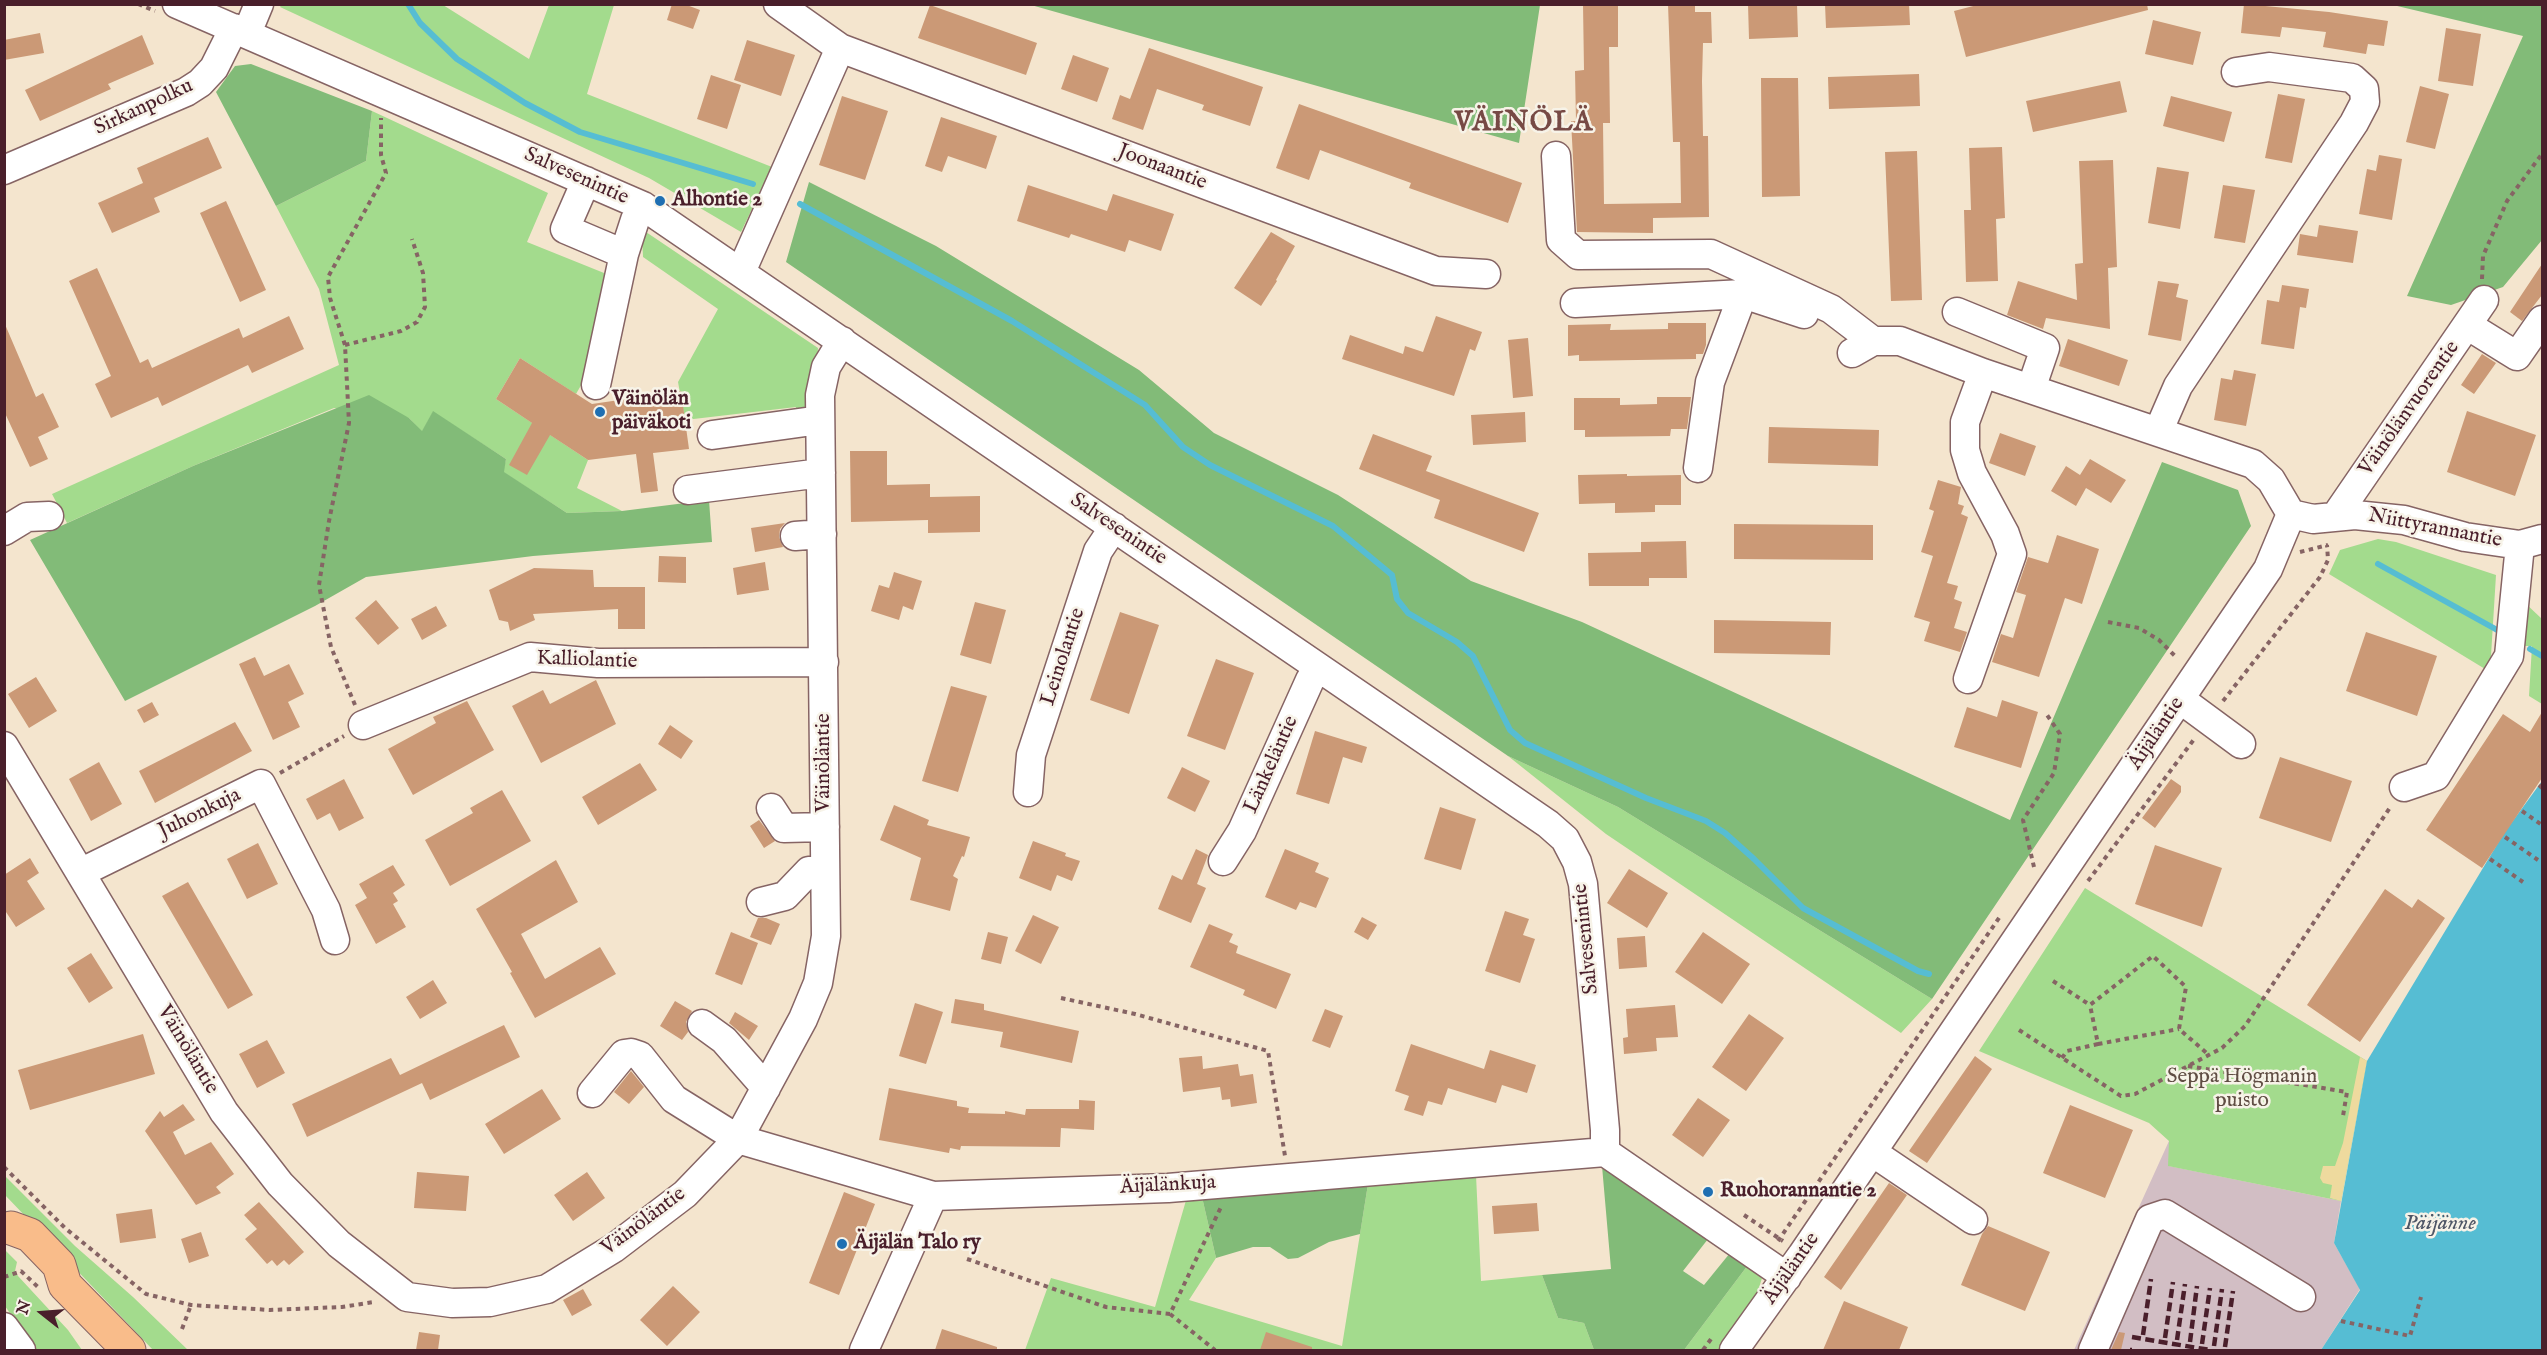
<!DOCTYPE html>
<html>
<head>
<meta charset="utf-8">
<style>
	body { margin:0 }
	#map { position:relative; width:2547px; height:1355px; overflow:hidden; background:#f4e5ce; font-family:"IM FELL English",serif }
	canvas { display:block }
	.frame { position:absolute; inset:0; border:6px solid #4a1f2b; pointer-events:none }
	.north { position:absolute; left:12px; top:1283px; width:60px; height:60px; -webkit-text-stroke:4px #f7f3e8; paint-order:stroke; rotate:287deg; font-size:16px; font-weight:700; line-height:24px; text-align:center; color:#4a1f2b }
	.north::after { content:''; display:block; margin:auto; width:21px; height:27px; background:#4a1f2b; clip-path:polygon(50% 0,100% 100%,50% 72%,0 100%) }
</style>
</head>
<body>
<div id="map">
<canvas width="2547" height="1355"></canvas>
<div class="frame"></div>
<div class="north">N</div>
</div>
<script>
const ctx = document.querySelector('canvas').getContext('2d');
ctx.lineJoin = 'round';
function fill(path, color) {
  ctx.fillStyle = color;
  ctx.fill(path, 'evenodd');
}
function toPath(rows) {
  const path = new Path2D();
  for (const r of rows) {
    path.moveTo(r[0], r[1]);
    for (let i = 2; i < r.length; i += 2) path.lineTo(r[i], r[i + 1]);
  }
  return path;
}
function strokePath(path, color, width, dash) {
  ctx.strokeStyle = color;
  ctx.lineWidth = width;
  ctx.lineCap = dash ? 'butt' : 'round';
  ctx.setLineDash(dash || []);
  ctx.stroke(path);
}
function drawText(font, color, halo, rows, align = 'center') {
  ctx.font = font + ' "IM FELL English",serif';
  ctx.lineWidth = 5;
  ctx.setLineDash([]);
  ctx.textBaseline = 'middle';
  ctx.strokeStyle = halo;
  ctx.fillStyle = color;
  for (const [text, x, y, turn = 0] of rows) {
    ctx.save();
    ctx.translate(x, y);
    ctx.rotate((+turn || 0) * Math.PI / 180);
    ctx.textAlign = isNaN(turn) ? turn : align;
    if (halo) ctx.strokeText(text, 0, 0);
    ctx.fillText(text, 0, 0);
    ctx.restore();
  }
}
const industrial = toPath([
	[2169,1141,2169,1166,2341,1201,2334,1243,2360,1289,2321,1350,2074,1350]
]);
const green = toPath([
	[282,4,443,5,529,59,549,5,614,5,587,94,772,167,741,232,649,178,280,7],
	[372,111,548,193,527,242,609,275,588,373,576,394,520,358,496,399,588,460,577,488,622,511,567,513,503,472,506,459,433,412,422,432,409,418,334,408,193,466,67,523,52,494,339,365,319,289,276,206,366,161],
	[646,232,818,348,814,411,796,413,796,407,685,420,678,382,718,309,643,257,642,237],
	[2378,539,2396,542,2496,575,2490,672,2329,574,2340,550],
	[2524,602,2542,619,2542,704,2529,696,2532,646,2519,646],
	[1508,756,1618,807,1932,999,1901,1033,1606,834],
	[2085,888,2367,1061,2341,1201,2168,1166,2169,1141,2149,1123,1979,1051],
	[4,1175,75,1246,133,1297,188,1350,153,1350,5,1195],
	[1476,1175,1481,1281,1542,1275,1558,1318,1584,1323,1594,1350,1025,1350,1051,1278,1155,1307,1187,1197,1202,1197,1216,1258,1189,1300,1342,1346,1368,1184],
	[4,1249,17,1262,15,1271,18,1276,68,1330,82,1350,35,1350,5,1306],
	[1748,1265,1762,1278,1754,1304,1722,1350,1684,1350]
]);
const forest = toPath([
	[1031,5,1540,5,1519,143],
	[2393,5,2542,5,2542,240,2503,287,2451,305,2407,296,2523,36],
	[251,64,372,111,366,161,276,206,216,92,235,66],
	[809,182,936,246,1139,370,1214,433,1338,495,1471,581,1582,622,2010,820,2162,462,2238,490,2251,526,1932,999,1618,807,1508,756,786,262],
	[369,395,409,418,422,431,433,411,506,459,504,472,567,513,622,511,709,500,712,542,533,556,366,577,315,606,125,701,30,540,193,466],
	[1602,1166,1708,1239,1683,1271,1704,1285,1730,1253,1748,1265,1684,1350,1594,1350,1584,1323,1558,1318,1542,1275,1611,1269],
	[1368,1184,1360,1234,1329,1242,1298,1258,1288,1259,1270,1247,1253,1247,1216,1258,1202,1197]
]);
const sand = toPath([
	[2360,1057,2367,1061,2341,1201,2330,1198,2332,1185,2323,1183,2320,1178,2323,1166,2335,1166,2343,1143]
]);
const water = toPath([
	[2542,781,2542,1350,2321,1350,2360,1290,2334,1243,2367,1061,2504,833]
]);
const stream = toPath([
	[408,4,420,23,457,59,525,103,580,132,753,184],
	[800,204,1012,321,1145,405,1183,447,1210,465,1333,526,1392,575,1397,599,1408,613,1457,642,1473,656,1510,730,1525,743,1646,798,1706,821,1725,833,1754,859,1803,908,1918,971,1929,974],
	[2378,564,2499,631],
	[2530,649,2542,656]
]);
const building = toPath([
	[672,4,684,4,700,10,693,29,667,20],
	[1583,4,1618,4,1618,47,1609,47,1610,123,1603,123,1604,204,1681,203,1680,142,1673,142,1668,4,1695,4,1695,12,1711,12,1712,43,1703,43,1702,81,1703,136,1708,136,1709,217,1653,218,1653,233,1577,232,1571,121,1576,121,1575,71,1584,70],
	[1748,4,1797,4,1798,37,1749,39],
	[1825,4,1909,4,1910,25,1826,28],
	[1981,4,2147,4,2148,10,1966,57,1954,11],
	[2244,4,2329,12,2388,21,2384,46,2368,44,2366,54,2323,47,2326,32,2282,27,2280,37,2241,33],
	[930,5,1037,43,1026,75,918,38],
	[2153,20,2201,32,2193,65,2145,54],
	[2446,28,2481,34,2473,86,2438,81],
	[40,33,44,53,4,60,4,40],
	[142,35,154,64,108,84,111,89,40,121,25,90],
	[747,40,795,55,781,96,734,80],
	[1149,48,1263,87,1250,126,1202,110,1204,105,1157,89,1143,130,1112,119,1120,95,1130,99],
	[1073,55,1109,68,1097,102,1061,89],
	[1919,74,1920,106,1829,109,1828,77],
	[711,75,741,85,727,129,697,119],
	[1761,78,1798,78,1800,196,1762,197],
	[2120,81,2127,112,2033,132,2026,101],
	[2420,86,2449,94,2435,149,2406,142],
	[2278,94,2305,99,2292,163,2265,158],
	[842,96,888,111,865,180,819,165],
	[2171,96,2232,112,2224,142,2163,126],
	[1299,104,1522,183,1508,223,1409,188,1411,183,1320,150,1309,180,1276,168],
	[941,117,997,136,986,169,948,156,942,172,925,166],
	[208,137,222,168,154,198,160,212,112,233,98,203,143,183,137,168],
	[2002,147,2005,218,1996,219,1998,281,1966,282,1964,210,1971,210,1969,148],
	[1917,151,1922,300,1891,301,1885,152],
	[2379,155,2402,159,2392,220,2359,214,2367,169,2376,171],
	[2113,160,2117,267,2108,268,2110,329,2046,318,2043,329,2007,315,2018,281,2077,300,2075,264,2083,263,2079,161],
	[2157,167,2189,172,2180,229,2148,223],
	[1028,185,1107,211,1113,194,1174,214,1161,251,1129,240,1125,252,1071,234,1069,238,1017,221],
	[2223,185,2255,190,2245,243,2214,238],
	[226,201,266,290,240,302,200,213],
	[2319,225,2358,231,2353,263,2297,255,2300,234,2317,237],
	[1271,232,1295,246,1276,280,1277,281,1261,306,1234,288],
	[2542,264,2542,295,2522,321,2510,312],
	[97,268,140,363,148,359,152,368,239,328,243,338,289,316,304,349,252,373,248,365,162,406,158,397,111,418,95,384,111,376,69,281],
	[2158,281,2179,284,2176,297,2188,300,2181,341,2148,335],
	[2282,285,2309,289,2306,308,2300,307,2294,349,2261,344,2267,300,2279,302],
	[1436,316,1482,332,1475,351,1470,349,1454,396,1342,359,1350,335,1403,354,1405,346,1423,352],
	[4,322,36,397,43,393,59,427,38,437,48,459,30,467,4,411],
	[1668,323,1706,323,1706,345,1703,354,1696,354,1696,359,1579,361,1579,355,1568,356,1568,325,1611,324,1610,330,1668,329],
	[1528,338,1533,396,1513,398,1508,340],
	[2068,339,2128,360,2119,386,2059,366],
	[2482,354,2496,363,2474,394,2461,385],
	[520,358,592,404,681,391,689,449,653,453,658,491,641,493,636,454,588,460,550,435,527,475,509,465,532,423,496,399],
	[2234,370,2256,374,2246,426,2214,420,2221,378,2232,380],
	[1657,397,1691,397,1687,429,1671,429,1670,436,1585,437,1585,430,1574,430,1574,398,1620,398,1620,405,1657,404],
	[2467,411,2536,435,2515,496,2447,472],
	[1525,412,1526,442,1473,445,1471,415],
	[1769,427,1879,430,1878,466,1768,463],
	[2000,433,2036,446,2025,476,1989,463],
	[1373,434,1432,456,1426,471,1539,513,1524,552,1434,518,1440,500,1359,469],
	[850,451,887,451,887,485,930,484,930,497,980,496,980,532,928,533,928,520,851,522],
	[2090,459,2126,480,2111,503,2086,488,2076,506,2051,491,2066,466,2080,475],
	[1627,474,1627,476,1681,475,1681,505,1655,505,1655,512,1615,513,1615,503,1579,504,1578,475],
	[1938,480,1961,487,1958,504,1964,506,1961,514,1968,517,1947,583,1958,586,1954,599,1962,602,1954,628,1967,632,1960,652,1924,641,1930,622,1914,617,1933,556,1921,552,1934,511,1929,509],
	[785,523,780,529,779,537,783,547,755,552,751,528],
	[1734,524,1873,525,1873,560,1734,559],
	[2057,535,2099,549,2082,604,2065,598,2039,677,1992,662,2001,634,2013,638,2026,595,2016,592,2028,557,2048,563],
	[1686,541,1687,578,1649,578,1649,586,1589,586,1588,553,1641,552,1641,542],
	[659,556,686,557,686,583,658,582],
	[765,562,769,590,737,595,733,568],
	[534,568,593,570,594,587,645,587,645,629,618,629,618,609,533,614,535,620,510,631,508,622,499,620,489,590],
	[894,572,922,581,913,610,903,606,899,620,871,611,879,585,889,588],
	[376,600,399,628,378,645,355,618],
	[975,602,1006,610,991,664,960,655],
	[436,606,447,626,422,640,411,619],
	[1120,612,1159,625,1129,714,1090,700],
	[1714,620,1831,622,1830,655,1714,653],
	[2366,632,2437,656,2417,716,2346,691],
	[255,657,264,676,289,664,304,694,288,702,300,727,273,740,239,664],
	[1216,659,1254,673,1225,750,1187,736],
	[36,677,57,711,29,728,8,694],
	[596,680,616,724,541,763,512,706,543,690,550,704],
	[951,686,987,696,958,792,922,781],
	[2002,700,2038,712,2021,768,1954,747,1967,707,1997,717],
	[467,701,494,750,413,795,388,749,436,723,433,717],
	[152,702,159,715,144,723,137,710],
	[2542,712,2542,778,2482,868,2426,830,2503,714,2530,732],
	[235,722,252,751,155,803,139,771],
	[670,725,693,741,681,759,658,744],
	[1315,731,1367,747,1362,763,1343,757,1329,804,1296,794],
	[2280,757,2352,781,2331,842,2259,818],
	[99,762,122,804,91,821,69,779],
	[640,763,657,790,598,825,582,797],
	[1182,767,1210,781,1195,812,1167,798],
	[344,779,364,818,339,831,330,813,317,820,306,799],
	[2171,779,2181,786,2181,792,2155,828,2142,818],
	[502,790,531,841,450,886,425,840,473,813,470,808],
	[894,805,929,820,927,825,970,837,964,857,962,856,953,876,958,879,950,911,910,900,921,858,880,840],
	[1440,807,1476,819,1461,870,1424,859],
	[759,820,775,841,764,848,750,826],
	[1033,841,1066,853,1065,856,1080,861,1072,881,1057,875,1051,891,1019,878],
	[258,843,278,884,247,899,227,859],
	[2155,845,2222,868,2202,927,2135,904],
	[1196,849,1208,855,1197,884,1206,888,1191,923,1158,909,1172,875,1182,880],
	[1285,849,1319,863,1315,872,1329,878,1316,908,1300,902,1296,910,1265,897],
	[30,858,39,873,27,881,45,909,16,927,4,909,4,875],
	[556,860,578,902,521,934,545,979,600,947,616,974,535,1018,510,973,512,972,476,909],
	[393,865,405,885,393,893,398,901,393,904,406,927,376,944,355,905,367,898,359,884],
	[1629,869,1668,893,1647,928,1607,903],
	[188,882,253,995,228,1009,162,896],
	[2385,889,2412,908,2418,899,2445,918,2360,1042,2307,1005],
	[1505,911,1529,919,1523,935,1535,939,1520,983,1485,971],
	[1033,915,1059,927,1041,964,1015,951],
	[1362,917,1377,925,1368,940,1354,932],
	[758,918,766,918,780,924,771,945,750,937],
	[1209,924,1233,934,1229,942,1238,946,1236,953,1291,974,1276,1009,1243,995,1245,990,1190,967],
	[731,932,758,943,742,985,715,974],
	[988,932,1008,937,1001,964,981,959],
	[1703,932,1750,964,1722,1004,1675,972],
	[1645,936,1647,967,1619,969,1617,938],
	[91,953,113,988,89,1003,67,968],
	[433,980,447,1003,420,1019,406,997],
	[955,999,984,1004,984,1010,1079,1031,1072,1063,1000,1047,1003,1032,951,1023],
	[675,1001,692,1011,686,1022,688,1032,682,1040,660,1026],
	[915,1003,943,1012,926,1064,899,1056],
	[1675,1005,1678,1037,1656,1038,1657,1051,1624,1054,1623,1038,1628,1037,1626,1009],
	[1325,1009,1343,1016,1330,1048,1312,1041],
	[735,1012,758,1026,749,1040,729,1023],
	[1749,1014,1784,1038,1746,1091,1712,1067],
	[504,1025,520,1057,430,1100,422,1083,307,1137,292,1104,391,1058,400,1075],
	[143,1034,155,1074,30,1110,18,1070],
	[267,1040,285,1073,257,1088,239,1054],
	[1411,1044,1484,1069,1490,1050,1536,1065,1527,1093,1502,1085,1496,1103,1448,1088,1442,1105,1428,1101,1423,1116,1404,1110,1409,1096,1395,1091],
	[1202,1056,1203,1069,1238,1064,1240,1076,1253,1074,1257,1103,1231,1107,1230,1099,1222,1100,1220,1087,1183,1092,1179,1058],
	[1975,1056,1992,1069,1927,1163,1909,1151],
	[631,1071,644,1087,629,1104,614,1092],
	[889,1088,957,1101,957,1106,969,1108,968,1113,1005,1114,1005,1111,1025,1115,1026,1109,1079,1109,1079,1100,1095,1101,1094,1130,1061,1128,1060,1147,961,1146,960,1150,950,1148,949,1153,879,1140],
	[542,1089,561,1119,504,1154,485,1124],
	[1698,1098,1730,1120,1703,1157,1672,1135],
	[183,1104,195,1120,173,1132,185,1155,211,1142,234,1174,216,1187,221,1193,196,1205,145,1131,160,1111,164,1117],
	[2070,1105,2133,1130,2105,1198,2043,1173],
	[417,1172,469,1176,466,1211,414,1208],
	[587,1172,605,1198,573,1221,554,1195],
	[1889,1183,1907,1195,1841,1290,1824,1277],
	[844,1192,875,1204,839,1295,809,1283],
	[259,1202,304,1252,289,1265,284,1260,277,1266,272,1260,267,1264,245,1239,257,1229,244,1215],
	[1537,1203,1539,1231,1494,1234,1492,1206],
	[152,1209,156,1238,120,1243,116,1214],
	[1988,1226,2050,1252,2025,1311,1961,1285,1982,1234],
	[201,1232,209,1256,189,1263,181,1239],
	[673,1286,700,1312,667,1346,640,1320],
	[583,1289,592,1305,572,1316,563,1300],
	[1844,1301,1908,1327,1899,1350,1823,1350],
	[942,1329,997,1347,997,1350,935,1350],
	[419,1332,440,1335,438,1350,416,1350],
	[1266,1332,1312,1347,1312,1350,1260,1350],
	[2119,1332,2125,1333,2121,1350,2111,1350]
]);
const path = toPath([
	[138,4,155,11],
	[2482,279,2483,256,2507,201,2542,154],
	[345,345,401,331,417,322,425,307,423,273,412,239],
	[2300,552,2328,545],
	[2108,622,2139,628,2159,640,2177,658],
	[2223,701,2320,577,2328,560,2327,545],
	[355,705,331,647,319,585,329,521,349,423,345,345,330,298,328,277,386,173,381,155,381,118],
	[280,773,344,736],
	[2539,785,2542,788],
	[2522,811,2542,825],
	[2505,837,2538,860],
	[2490,859,2523,882],
	[2034,867,2023,820,2054,773,2060,734,2047,715],
	[2088,881,2195,738],
	[2053,981,2090,1005,2153,956,2186,987,2179,1029,2209,1055],
	[1061,998,1135,1014,1268,1051,1285,1156],
	[2019,1030,2121,1096,2135,1094,2222,1048,2245,1026,2391,806],
	[2098,1044,2179,1029],
	[2062,1058,2067,1051,2098,1044,2090,1005],
	[2188,1066,2347,1092,2343,1116],
	[4,1167,65,1228,146,1294,191,1305,270,1310,342,1307,374,1302],
	[1744,1215,1783,1241],
	[1778,1241,2001,915],
	[967,1259,1106,1307,1170,1314,1221,1207],
	[21,1271,38,1287],
	[4,1277,22,1271],
	[1170,1314,1215,1350],
	[2341,1321,2410,1336,2421,1297],
	[182,1329,191,1305],
	[1703,1350,1711,1339]
]);
const minor = toPath([
	[177,4,643,206,1548,824,1565,839,1577,862,1583,884,1605,1130,1605,1152],
	[778,4,840,48],
	[247,33,259,4],
	[1556,156,1561,240,1578,255,1711,254,1831,309,1873,341],
	[4,170,186,92,200,83,214,68,234,28],
	[586,181,565,229,624,254],
	[741,272,840,48,1436,271,1486,274],
	[1575,303,1743,294,1804,314],
	[1957,312,2045,348,2031,389],
	[2467,325,2517,356,2542,320],
	[596,385,624,254,635,220,643,206],
	[2158,432,2178,386,2354,123,2365,102,2364,89,2352,78,2269,67,2236,72],
	[712,435,820,420],
	[1698,468,1710,382,1743,294],
	[688,490,821,473],
	[2291,514,2313,519,2355,515,2404,520,2465,537,2520,545,2542,539],
	[2335,517,2484,300],
	[4,531,27,517,49,516],
	[795,536,822,534],
	[1968,679,2012,554,2005,534,1972,473,1965,450,1965,422,1983,373],
	[2180,699,2241,744],
	[363,725,530,657,598,663,824,662],
	[4,746,224,1112,280,1184,339,1244,407,1297,452,1303,490,1302,547,1289,614,1248,685,1194,738,1139,803,1019,818,983,826,936,820,395,826,367,842,341],
	[2404,787,2436,776,2509,656,2520,545],
	[1028,792,1031,755,1098,551,1114,527],
	[771,808,784,828,825,827],
	[1223,861,1242,831,1310,680,1318,667],
	[82,872,261,784,326,910,335,940],
	[761,902,785,896,809,871,825,870],
	[702,1024,724,1040,766,1088],
	[592,1093,624,1054,631,1053,640,1056,674,1099,738,1139,933,1196,1168,1188,1605,1152],
	[1605,1152,1787,1277],
	[1872,1152,1973,1220],
	[4,1327,21,1350],
	[864,1350,933,1196],
	[1734,1350,1802,1255,2268,569,2291,514,2271,480,2253,464,1983,373,1900,341,1873,341,1852,353],
	[2093,1350,2150,1219,2165,1214,2301,1297]
]);
const major = toPath([
	[11,1228,30,1235,59,1265,65,1285,129,1350]
]);
const rail = toPath([
	[2143,1335,2151,1279],
	[2132,1337,2210,1350],
	[2165,1338,2173,1282],
	[2177,1340,2185,1284],
	[2190,1342,2197,1286],
	[2202,1344,2210,1288],
	[2214,1346,2222,1289],
	[2225,1347,2233,1291],
	[2130,1350,2132,1350]
]);
const markers = [
	[660,201,6,"#1f6fb2"],
	[600,412,6,"#1f6fb2"],
	[1708,1192,6,"#1f6fb2"],
	[842,1244,6,"#1f6fb2"]
];
const streetNames = [
	["Sirkanpolku",144,108,-25],
	["Joonaantie",1162,168,21],
	["Salvesenintie",576,177,24],
	["Väinölänvuorentie",2410,409,-55],
	["Niittyrannantie",2435,529,11],
	["Salvesenintie",1118,530,34],
	["Leinolantie",1064,657,-72],
	["Kalliolantie",587,661,2],
	["Äijäläntie",2157,734,-56],
	["Väinöläntie",825,763,-90],
	["Länkeläntie",1272,765,-66],
	["Juhonkuja",200,814,-26],
	["Salvesenintie",1587,939,-96],
	["Väinöläntie",187,1050,59],
	["Äijälänkuja",1168,1186,-3],
	["Väinöläntie",644,1222,-37],
	["Äijäläntie",1792,1269,-55]
];
const poiNames = [
	["Alhontie 2",672,201],
	["Väinölän",612,400],
	["päiväkoti",612,424],
	["Ruohorannantie 2",1720,1192],
	["Äijälän Talo ry",854,1244]
];
const parkNames = [
	["Seppä Högmanin",2242,1078],
	["puisto",2242,1102]
];
const waterNames = [
	["Päijänne",2440,1224]
];
const districtNames = [
	["VÄINÖLÄ",1524,124]
];
fill(industrial, '#d2bec4');
fill(green, '#a3db8d');
fill(forest, '#82bb78');
fill(sand, '#eeda9e');
fill(water, '#56bdd3');
strokePath(stream, '#56bdd3', 6);
fill(building, '#cb9976');
strokePath(minor, '#866464', 31);
strokePath(major, '#866464', 35);
strokePath(path, '#866464', 4, [4.5, 4.5]);
strokePath(minor, '#fff', 28);
strokePath(major, '#f9bc8a', 33);
strokePath(rail, '#4a1f2b', 4.5, [9, 4.5]);
for (const [x, y, r, color] of markers) {
  const dot = new Path2D();
  dot.arc(x, y, r, 0, 2 * Math.PI);
  ctx.fillStyle = color;
  ctx.fill(dot);
  strokePath(dot, '#f7f3e8', 2);
}
drawText('21px', '#4a1f2b', '#f7f3e8', streetNames);
drawText('bold 21px', '#4a1f2b', '#f7f3e8', poiNames, 'left');
drawText('21px', '#604e44', '#f7f3e8', parkNames);
drawText('italic 22px', '#4e5666', '#f7f3e8', waterNames);
ctx.letterSpacing = '1.5px';
drawText('bold 27px', '#774a45', '#f7f3e8', districtNames);
ctx.letterSpacing = '0px';
</script>
</body>
</html>
